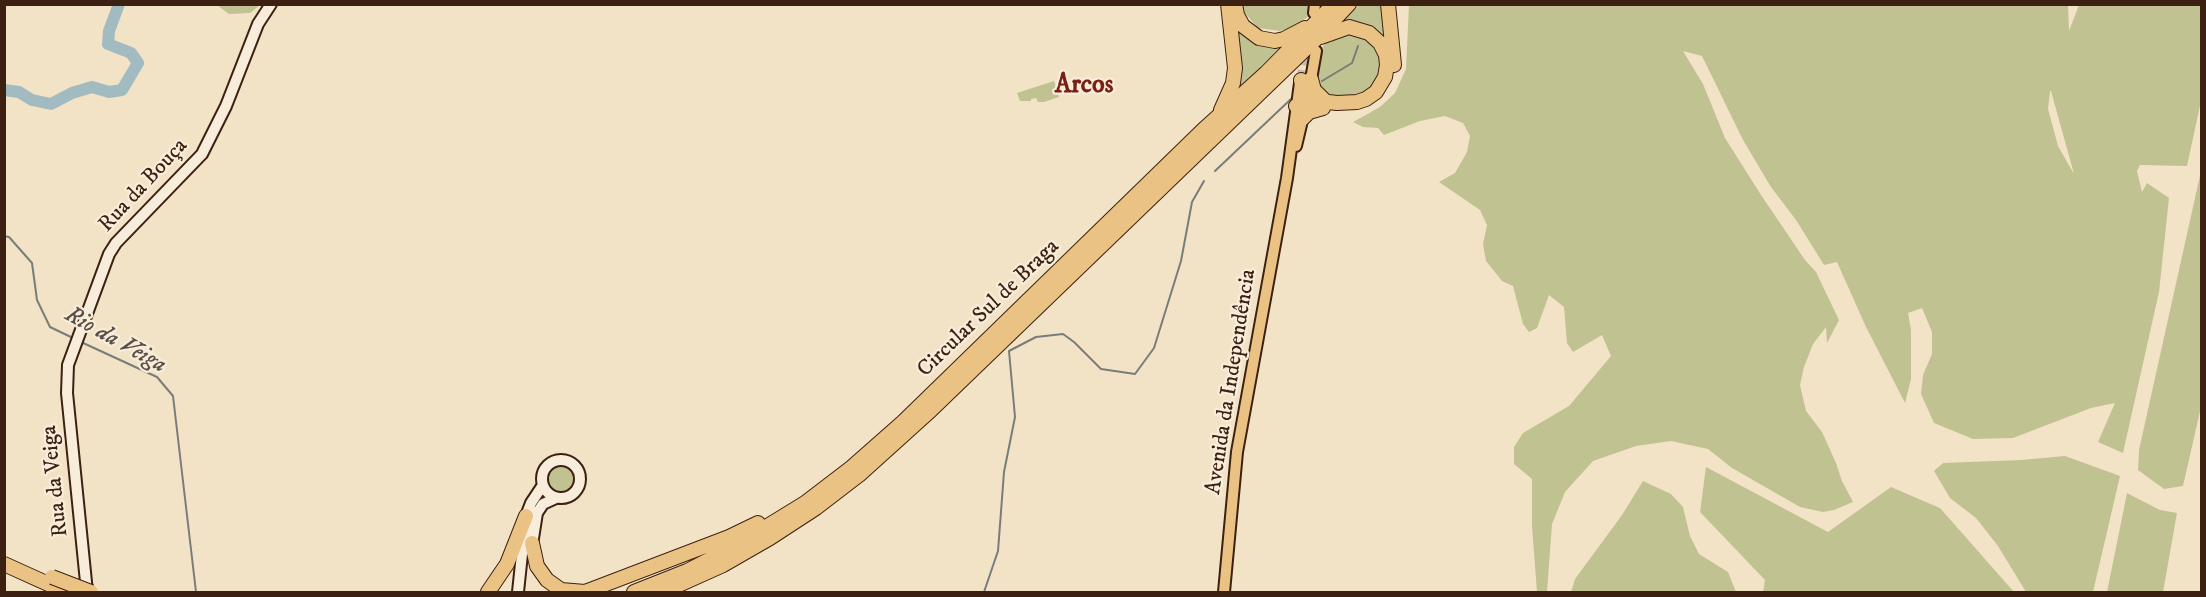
<!DOCTYPE html>
<html>
<head>
<meta charset="utf-8">
<style>
	body { margin:0 }
	#map { position:relative; width:2206px; height:597px; overflow:hidden; background:#f3e3c6; font-family:"IM FELL DW Pica",serif }
	canvas { display:block }
	.frame { position:absolute; inset:0; border:6px solid #3c2012; pointer-events:none }
</style>
</head>
<body>
<div id="map">
<canvas width="2206" height="597"></canvas>
<div class="frame"></div>
</div>
<script>
const ctx = document.querySelector('canvas').getContext('2d');
ctx.lineJoin = 'round';
function fill(path, color) {
  ctx.fillStyle = color;
  ctx.fill(path, 'evenodd');
}
function toPath(rows) {
  const path = new Path2D();
  for (const r of rows) {
    if (r.length === 3) {
      path.moveTo(r[0] + r[2], r[1]);
      path.arc(r[0], r[1], r[2], 0, 2 * Math.PI);
      continue;
    }
    path.moveTo(r[0], r[1]);
    for (let i = 2; i < r.length; i += 2) path.lineTo(r[i], r[i + 1]);
  }
  return path;
}
function strokePath(path, color, width, dash) {
  ctx.strokeStyle = color;
  ctx.lineWidth = width;
  ctx.lineCap = dash ? 'butt' : 'round';
  ctx.setLineDash(dash || []);
  ctx.stroke(path);
}
function drawText(font, color, halo, rows, align = 'center') {
  ctx.font = font + ' "IM FELL DW Pica",serif';
  ctx.lineWidth = 4.5;
  ctx.setLineDash([]);
  ctx.textBaseline = 'middle';
  ctx.strokeStyle = halo;
  ctx.fillStyle = color;
  for (const [text, x, y, turn = 0] of rows) {
    ctx.save();
    ctx.translate(x, y);
    ctx.rotate((+turn || 0) * Math.PI / 180);
    ctx.textAlign = isNaN(turn) ? turn : align;
    if (halo) ctx.strokeText(text, 0, 0);
    ctx.fillText(text, 0, 0);
    ctx.restore();
  }
}
const green = toPath([
	[2068,4,2069,31,2079,5,2201,5,2201,101,2187,166,2140,165,2137,171,2142,192,2147,183,2169,198,2159,292,2123,453,2098,442,2115,403,2091,408,2013,438,1973,439,1934,423,1921,394,1923,375,1932,354,1932,332,1922,308,1908,313,1911,330,1911,379,1905,403,1866,327,1837,262,1824,265,1796,220,1771,187,1743,140,1702,56,1683,51,1703,84,1725,138,1761,195,1805,260,1816,272,1839,320,1827,343,1826,327,1813,344,1804,367,1800,385,1806,411,1822,432,1836,463,1842,481,1853,502,1834,510,1823,512,1800,507,1732,468,1708,449,1671,441,1636,446,1593,461,1565,492,1552,524,1547,592,1537,592,1532,526,1532,479,1514,464,1514,447,1523,433,1569,406,1611,356,1602,335,1573,352,1567,343,1564,307,1549,295,1537,328,1529,332,1523,324,1513,286,1502,281,1486,261,1483,244,1487,225,1480,210,1439,182,1455,173,1467,152,1470,136,1463,123,1445,116,1420,121,1384,135,1378,128,1363,127,1353,122,1380,107,1395,93,1406,69,1409,5],
	[2050,91,2051,91,2074,174,2058,146,2048,109],
	[217,5,260,4,260,5,250,13,229,14],
	[1242,5,1312,5,1311,14,1305,19,1290,28,1280,31,1258,28,1244,12],
	[1359,5,1385,5,1386,44,1381,35,1369,25,1351,20,1342,21],
	[1233,19,1248,38,1259,44,1292,39,1235,94,1241,61,1240,45],
	[1354,31,1377,43,1383,67,1367,94,1333,98,1325,93,1320,85,1316,73,1320,50,1328,40],
	[1054,81,1059,97,1044,102,1038,102,1036,98,1031,99,1031,101,1020,101,1017,93],
	[2201,171,2201,407,2183,486,2164,489,2138,470,2139,450],
	[2065,456,2120,476,2093,592,2026,592,1998,546,1976,518,1950,498,1934,471,1943,463,2021,460],
	[561,479,13],
	[1706,467,1828,532,1891,487,1940,508,2014,592,1763,592,1765,580,1700,512],
	[1643,481,1671,494,1683,507,1690,536,1699,554,1728,572,1736,592,1571,592,1575,579,1622,515],
	[2127,493,2160,510,2177,513,2163,592,2107,592]
]);
const stream = toPath([
	[1322,81,1352,63,1358,46],
	[1215,171,1291,99],
	[4,236,9,237,32,263,37,300,50,327,73,338],
	[81,342,157,377,173,396,196,592],
	[984,592,998,551,1004,472,1015,417,1009,351,1036,337,1063,334,1074,342,1101,369,1135,374,1154,348,1181,261,1192,202,1204,181]
]);
const river = toPath([
	[4,90,19,92,32,100,51,104,72,93,92,87,109,92,122,90,138,63,131,53,108,44,109,31,119,4]
]);
const primaryTunnel = toPath([
	[1301,80,1307,47]
]);
const secondary = toPath([
	[561,479,19],
	[531,551,537,513,543,504,556,498],
	[87,592,67,393,68,365,109,254,116,243,202,154,226,106,258,24,271,4],
	[518,592,526,516,531,503,543,485]
]);
const primary = toPath([
	[1314,13,1315,4],
	[1310,85,1316,51],
	[1296,146,1304,112],
	[1224,592,1237,452,1287,178,1300,83]
]);
const motorway = toPath([
	[1235,4,1237,15,1243,26,1259,38,1275,41,1284,39,1305,28],
	[1388,4,1394,65],
	[1311,79,1314,90,1325,101],
	[1301,80,1304,94,1310,105,1313,106],
	[1296,106,1311,100,1337,103,1357,102,1366,99,1376,92,1385,77,1387,65,1386,55,1380,43,1369,33,1349,27,1321,37],
	[1221,110,1233,83,1235,68,1228,4],
	[1302,119,1309,112,1323,108],
	[532,543,537,566,547,580,561,590,585,592,729,537,758,523],
	[4,564,66,592],
	[488,592,507,564,526,516],
	[634,592,687,571,730,549,805,503,852,467,903,422,1203,130,1266,73,1334,4],
	[663,592,723,565,770,538,816,508,859,475,931,410,1316,39,1349,4]
]);
const motorwayBridge = toPath([
	[52,577,91,592]
]);
const streetNames = [
	["Rua da Bouça",144,186,-47],
	["Circular Sul de Braga",989,309,-44],
	["Avenida da Independência",1232,382,-81],
	["Rua da Veiga",56,481,-96]
];
const waterNames = [
	["Rio da Veiga",115,341,29]
];
const quarterNames = [
	["Arcos",1084,87]
];
fill(green, '#c0c291');
strokePath(stream, '#797d7a', 2);
strokePath(river, '#a1bbc0', 12);
strokePath(primaryTunnel, '#cebca2', 10, [10, 5]);
strokePath(secondary, '#3c2012', 14);
strokePath(primary, '#3c2012', 14);
strokePath(motorway, '#3c2012', 16);
strokePath(secondary, '#f7edda', 10);
strokePath(primary, '#eac283', 10);
strokePath(motorway, '#eac283', 14);
strokePath(motorwayBridge, '#3c2012', 16, []);
strokePath(motorwayBridge, '#eac283', 14);
drawText('22px', '#3c2012', '#f7edda', streetNames);
drawText('italic 24px', '#5a4e46', '#f7edda', waterNames);
drawText('bold 26px', '#7a1f14', '#f7edda', quarterNames);
</script>
</body>
</html>
